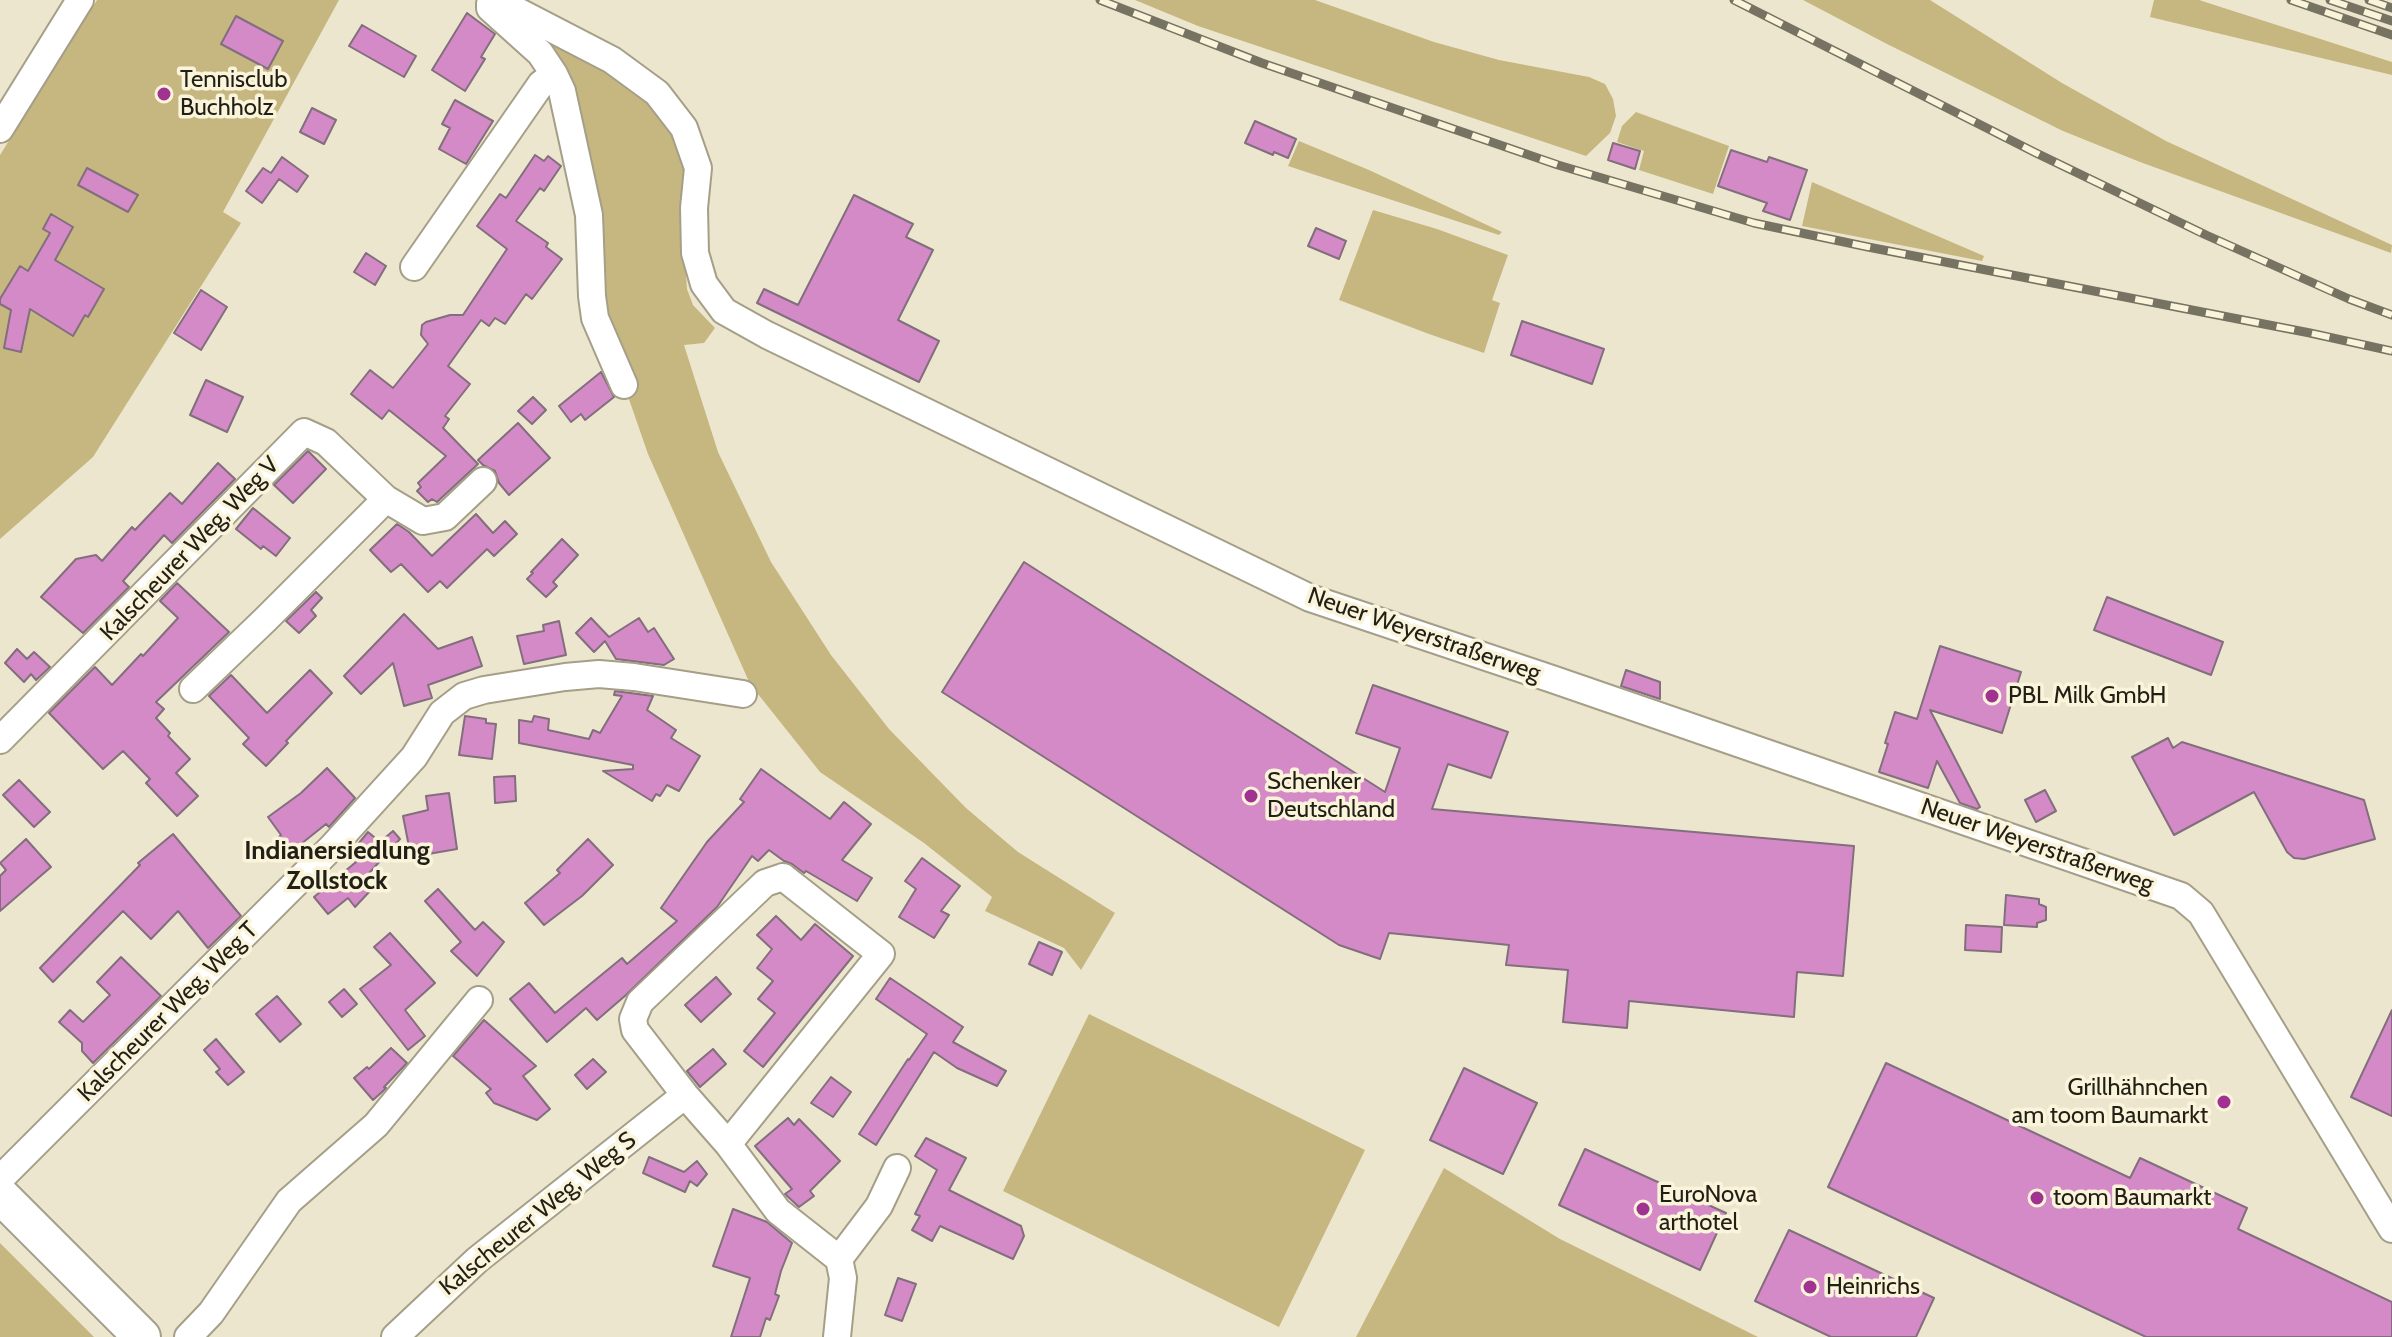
<!DOCTYPE html>
<html>
<head>
<meta charset="utf-8">
<style>
	body { margin:0 }
	canvas { display:block; background:#ede6ce }
</style>
</head>
<body>
<canvas width="2392" height="1337"></canvas>
<script>
const ctx = document.querySelector('canvas').getContext('2d');
ctx.lineJoin = 'round';
function fill(path, color) {
  ctx.fillStyle = color;
  ctx.fill(path, 'evenodd');
}
function toPath(rows) {
  const path = new Path2D();
  for (const r of rows) {
    path.moveTo(r[0], r[1]);
    for (let i = 2; i < r.length; i += 2) path.lineTo(r[i], r[i + 1]);
  }
  return path;
}
function strokePath(path, color, width, dash) {
  ctx.strokeStyle = color;
  ctx.lineWidth = width;
  ctx.lineCap = dash ? 'butt' : 'round';
  ctx.setLineDash(dash || []);
  ctx.stroke(path);
}
function drawText(font, color, halo, rows, align = 'center') {
  ctx.font = font + ' Cabin,sans-serif';
  ctx.lineWidth = 7;
  ctx.setLineDash([]);
  ctx.textBaseline = 'middle';
  ctx.strokeStyle = halo;
  ctx.fillStyle = color;
  for (const [text, x, y, turn = 0] of rows) {
    ctx.save();
    ctx.translate(x, y);
    ctx.rotate((+turn || 0) * Math.PI / 180);
    ctx.textAlign = isNaN(turn) ? turn : align;
    if (halo) ctx.strokeText(text, 0, 0);
    ctx.fillText(text, 0, 0);
    ctx.restore();
  }
}
const green = toPath([
	[97,0,339,0,223,212,241,223,93,457,0,539,0,155],
	[1135,0,1315,0,1434,42,1499,60,1589,77,1605,84,1613,99,1616,116,1610,133,1586,156,1198,26],
	[1803,0,1930,0,2062,83,2166,141,2392,245,2391,253,2140,162,2063,131,1887,44],
	[2154,0,2199,0,2392,62,2392,75,2150,17],
	[527,24,590,64,638,89,672,124,683,160,686,198,683,235,687,289,693,305,715,328,704,343,684,345,718,452,771,562,831,655,889,729,966,808,1018,852,1115,913,1081,970,1064,948,985,911,992,897,924,843,820,772,750,684,648,454,598,310,592,186],
	[1636,112,1729,146,1713,194,1639,170,1644,151,1617,142,1622,126],
	[1299,141,1369,170,1502,232,1499,235,1288,166],
	[1812,182,1984,256,1982,261,1802,226],
	[1373,210,1437,229,1508,255,1492,300,1500,303,1484,353,1429,334,1339,300],
	[1089,1014,1365,1150,1279,1327,1003,1191],
	[1444,1168,1560,1239,1758,1337,1356,1337],
	[0,1243,94,1337,0,1337]
]);
const building = toPath([
	[467,13,495,34,481,57,485,59,465,91,432,70,467,13],
	[236,16,283,41,268,69,221,44,236,16],
	[362,25,416,56,404,77,349,46,362,25],
	[455,100,493,121,466,164,439,149,450,128,442,124,455,100],
	[312,108,336,120,324,144,300,132,312,108],
	[1255,121,1296,139,1288,158,1274,152,1273,155,1245,143,1255,121],
	[1613,143,1640,151,1635,169,1608,160,1613,143],
	[1731,150,1767,162,1769,157,1807,170,1790,220,1763,211,1767,203,1718,186,1731,150],
	[535,155,544,161,548,156,561,166,544,191,540,188,516,221,548,243,546,247,562,259,532,299,526,294,505,324,495,318,489,326,481,320,448,366,470,384,445,416,449,419,443,428,478,464,437,502,432,499,428,502,417,491,421,487,418,483,446,456,389,410,382,419,351,394,370,370,393,388,428,344,421,335,422,325,426,322,450,315,463,315,507,249,477,226,500,194,506,198,535,155],
	[282,157,308,176,297,192,279,179,262,203,246,191,263,168,271,173,282,157],
	[87,168,138,195,128,212,78,185,87,168],
	[854,195,913,224,906,237,933,250,898,320,939,341,919,382,757,303,764,289,798,305,854,195],
	[51,214,73,227,55,260,104,289,88,317,85,315,73,336,30,309,21,352,4,348,11,310,0,304,0,299,20,266,28,271,50,233,43,229,51,214],
	[1316,228,1346,241,1339,259,1308,246,1316,228],
	[366,253,386,266,375,285,354,272,366,253],
	[201,290,227,307,201,350,174,333,201,290],
	[1522,321,1604,349,1592,384,1511,355,1522,321],
	[601,372,614,397,585,420,581,414,571,422,559,406,601,372],
	[206,380,243,397,227,432,190,415,206,380],
	[533,397,546,410,532,424,518,411,533,397],
	[518,423,550,458,509,495,499,483,495,471,483,465,478,460,518,423],
	[308,451,326,469,293,503,274,485,308,451],
	[218,463,235,479,172,543,164,535,123,581,129,587,83,633,41,597,76,559,96,555,102,561,132,527,135,530,170,493,182,504,218,463],
	[253,508,290,538,276,556,263,546,261,549,236,529,253,508],
	[476,514,493,533,505,521,517,534,494,556,487,549,447,588,440,581,428,592,401,564,391,572,370,550,397,524,409,532,432,556,476,514],
	[562,539,578,555,553,582,557,586,546,597,527,579,533,573,531,572,562,539],
	[1024,562,1385,792,1400,748,1356,733,1373,685,1508,732,1491,778,1448,764,1432,809,1854,846,1843,976,1797,972,1794,1017,1629,1001,1627,1028,1563,1022,1568,970,1506,965,1509,945,1389,933,1380,959,1339,945,942,692,1024,562],
	[177,583,229,632,156,702,164,709,156,718,170,733,168,736,190,759,176,773,198,796,177,816,146,783,150,779,123,751,103,769,49,713,95,667,112,685,141,654,143,656,178,618,160,601,177,583],
	[316,592,322,598,311,610,316,616,299,633,286,621,316,592],
	[2107,597,2223,642,2211,675,2094,630,2107,597],
	[404,614,438,649,472,637,482,666,428,685,432,698,404,706,393,663,361,694,344,676,404,614],
	[591,618,609,637,639,618,648,632,654,628,674,659,664,665,616,659,605,641,594,652,576,633,591,618],
	[559,621,566,655,524,664,517,636,544,631,543,625,559,621],
	[1940,646,2021,672,2002,733,1930,710,1980,807,1977,809,1960,803,1937,761,1928,788,1879,772,1888,744,1885,743,1895,712,1917,719,1940,646],
	[17,649,27,659,34,652,50,667,36,680,31,674,24,682,5,663,17,649],
	[310,670,332,693,286,741,288,743,266,766,243,744,249,738,209,696,231,675,267,713,310,670],
	[1626,670,1660,682,1660,699,1621,686,1626,670],
	[615,691,653,696,647,710,676,730,671,738,700,756,679,791,667,785,660,796,656,794,652,801,603,771,633,769,633,765,519,743,519,720,532,722,534,716,549,719,548,730,589,739,593,730,600,733,622,696,614,695,615,691],
	[465,716,486,719,486,723,496,724,492,759,459,755,465,716],
	[2168,738,2173,748,2182,742,2364,800,2375,839,2304,859,2294,858,2287,852,2254,792,2174,835,2132,757,2168,738],
	[327,768,355,798,329,827,326,824,291,852,279,837,281,835,268,817,301,793,327,768],
	[761,769,830,819,844,802,871,824,842,860,872,878,857,901,806,871,804,873,792,864,784,861,769,850,758,861,752,856,717,907,626,995,597,1020,586,1008,547,1042,510,999,529,983,555,1013,622,958,627,964,677,921,661,908,707,842,744,802,740,799,761,769],
	[515,776,516,801,495,803,494,777,515,776],
	[19,780,50,812,34,827,3,795,19,780],
	[2045,790,2056,811,2036,822,2025,800,2045,790],
	[449,793,457,849,411,857,403,816,428,810,426,796,449,793],
	[393,831,400,839,362,881,370,891,355,907,348,898,328,914,314,897,356,862,349,855,368,832,380,842,393,831],
	[173,834,241,916,208,948,178,911,151,939,123,911,53,982,40,968,140,865,138,863,173,834],
	[26,839,51,867,0,911,0,876,6,870,0,863,26,839],
	[588,839,613,865,582,896,544,925,525,903,560,873,557,870,588,839],
	[922,858,960,886,941,911,949,915,934,938,899,917,916,889,905,881,922,858],
	[438,889,475,930,483,922,504,942,477,976,451,951,461,942,425,901,438,889],
	[2006,895,2039,899,2039,904,2046,907,2046,920,2037,923,2037,927,2004,925,2006,895],
	[776,916,801,940,815,924,853,956,763,1067,744,1051,775,1013,758,999,773,981,757,968,772,949,757,935,776,916],
	[1966,925,2002,927,2001,952,1965,950,1966,925],
	[390,933,435,983,405,1010,425,1036,408,1050,360,989,391,965,374,947,390,933],
	[1039,942,1062,952,1052,975,1029,964,1039,942],
	[121,957,161,996,93,1063,82,1051,82,1043,59,1022,70,1010,83,1022,110,995,97,982,121,957],
	[716,977,731,994,701,1022,685,1005,716,977],
	[890,978,963,1027,953,1042,1006,1071,997,1086,957,1068,934,1052,876,1145,859,1134,908,1059,909,1060,927,1034,876,999,890,978],
	[344,989,357,1004,342,1017,329,1002,344,989],
	[277,996,301,1024,280,1042,256,1014,277,996],
	[2392,1010,2392,1116,2351,1097,2392,1010],
	[484,1020,536,1066,523,1076,550,1109,537,1120,494,1103,486,1093,491,1089,453,1056,484,1020],
	[216,1039,244,1072,228,1085,216,1072,220,1069,204,1050,216,1039],
	[391,1048,407,1063,384,1087,386,1088,382,1092,373,1100,354,1078,367,1067,369,1069,391,1048],
	[713,1049,726,1064,700,1087,687,1071,713,1049],
	[593,1059,606,1072,587,1089,575,1075,593,1059],
	[1886,1063,2130,1178,2140,1158,2247,1208,2238,1229,2392,1302,2392,1337,2146,1337,1828,1187,1886,1063],
	[1464,1068,1537,1103,1503,1174,1430,1140,1464,1068],
	[831,1077,851,1092,833,1117,811,1103,831,1077],
	[788,1118,794,1125,799,1119,840,1161,810,1191,814,1196,799,1207,785,1194,792,1189,755,1146,788,1118],
	[926,1138,966,1158,949,1190,1021,1226,1024,1236,1013,1259,940,1226,932,1241,912,1230,920,1216,915,1214,937,1170,915,1156,926,1138],
	[1585,1149,1726,1213,1700,1270,1559,1205,1585,1149],
	[649,1157,684,1172,697,1161,707,1174,697,1186,690,1181,685,1192,643,1173,649,1157],
	[733,1209,767,1222,792,1243,781,1271,775,1294,779,1296,770,1320,766,1318,760,1337,731,1337,750,1278,713,1266,733,1209],
	[1789,1230,1934,1298,1916,1337,1831,1337,1755,1301,1789,1230],
	[898,1278,916,1284,902,1321,885,1315,898,1278]
]);
const street = toPath([
	[496,0,612,60,657,93,684,128,698,168,694,208,695,253,704,284,724,311,767,335,1310,598,1552,679,2181,896,2201,913,2392,1229],
	[490,4,490,8,540,53,554,74,562,91,589,215,592,296,595,318,624,385],
	[0,129,80,0],
	[414,267,541,84,554,74],
	[193,689,266,619,386,499],
	[0,740,304,432,326,442,386,499,423,521,445,517,483,481],
	[783,877,881,954,728,1144,685,1095,635,1030,633,1019,640,1002,765,883,783,877],
	[728,1144,778,1211,839,1259],
	[0,1179,332,847,414,757,442,713,464,696,484,690,565,677,599,674,634,677,743,694],
	[839,1259,879,1206,897,1168],
	[188,1337,211,1313,289,1201,376,1125,479,1000],
	[395,1337,477,1260,685,1095],
	[837,1337,843,1278,839,1259]
]);
const secondary = toPath([
	[0,1195,142,1337]
]);
const rail = toPath([
	[1100,0,1262,63,1558,165,1754,223,1868,247,2310,333,2392,351],
	[1734,0,2034,152,2206,235,2349,299,2392,315],
	[2291,0,2392,35],
	[2330,0,2392,21],
	[2369,0,2392,8]
]);
const markers = [
	[164,94,8,"#a03291"],
	[1992,696,8,"#a03291"],
	[1251,796,8,"#a03291"],
	[2224,1102,8,"#a03291"],
	[2037,1198,8,"#a03291"],
	[1643,1209,8,"#a03291"],
	[1810,1287,8,"#a03291"]
];
const poiNames = [
	["Tennisclub",180,80],
	["Buchholz",180,108],
	["PBL Milk GmbH",2008,696],
	["Schenker",1267,782],
	["Deutschland",1267,810],
	["Grillhähnchen",2208,1088,"right"],
	["am toom Baumarkt",2208,1116,"right"],
	["EuroNova",1659,1195],
	["arthotel",1659,1223],
	["toom Baumarkt",2053,1198],
	["Heinrichs",1826,1287]
];
const streetNames = [
	["Kalscheurer Weg, Weg V",190,549,-46],
	["Neuer Weyerstraßerweg",1424,635,19],
	["Neuer Weyerstraßerweg",2037,846,19],
	["Kalscheurer Weg, Weg T",168,1012,-45],
	["Kalscheurer Weg, Weg S",538,1214,-39]
];
const neighbourhoodNames = [
	["Indianersiedlung",337,851],
	["Zollstock",337,881]
];
fill(green, '#c6b780');
fill(building, '#d48ac6');
strokePath(building, '#826e7d', 2);
strokePath(street, '#a59f88', 30);
strokePath(secondary, '#a59f88', 40);
strokePath(street, '#fff', 26);
strokePath(secondary, '#fff', 36);
strokePath(rail, '#777363', 9);
strokePath(rail, '#faf4db', 6, [18]);
for (const [x, y, r, color] of markers) {
  const dot = new Path2D();
  dot.arc(x, y, r, 0, 2 * Math.PI);
  ctx.fillStyle = color;
  ctx.fill(dot);
  strokePath(dot, '#faf4db', 3);
}
drawText('24px', '#221f16', '#faf4db', poiNames, 'left');
drawText('24px', '#221f16', '#faf4db', streetNames);
drawText('bold 26px', '#221f16', '#faf4db', neighbourhoodNames);
</script>
</body>
</html>
